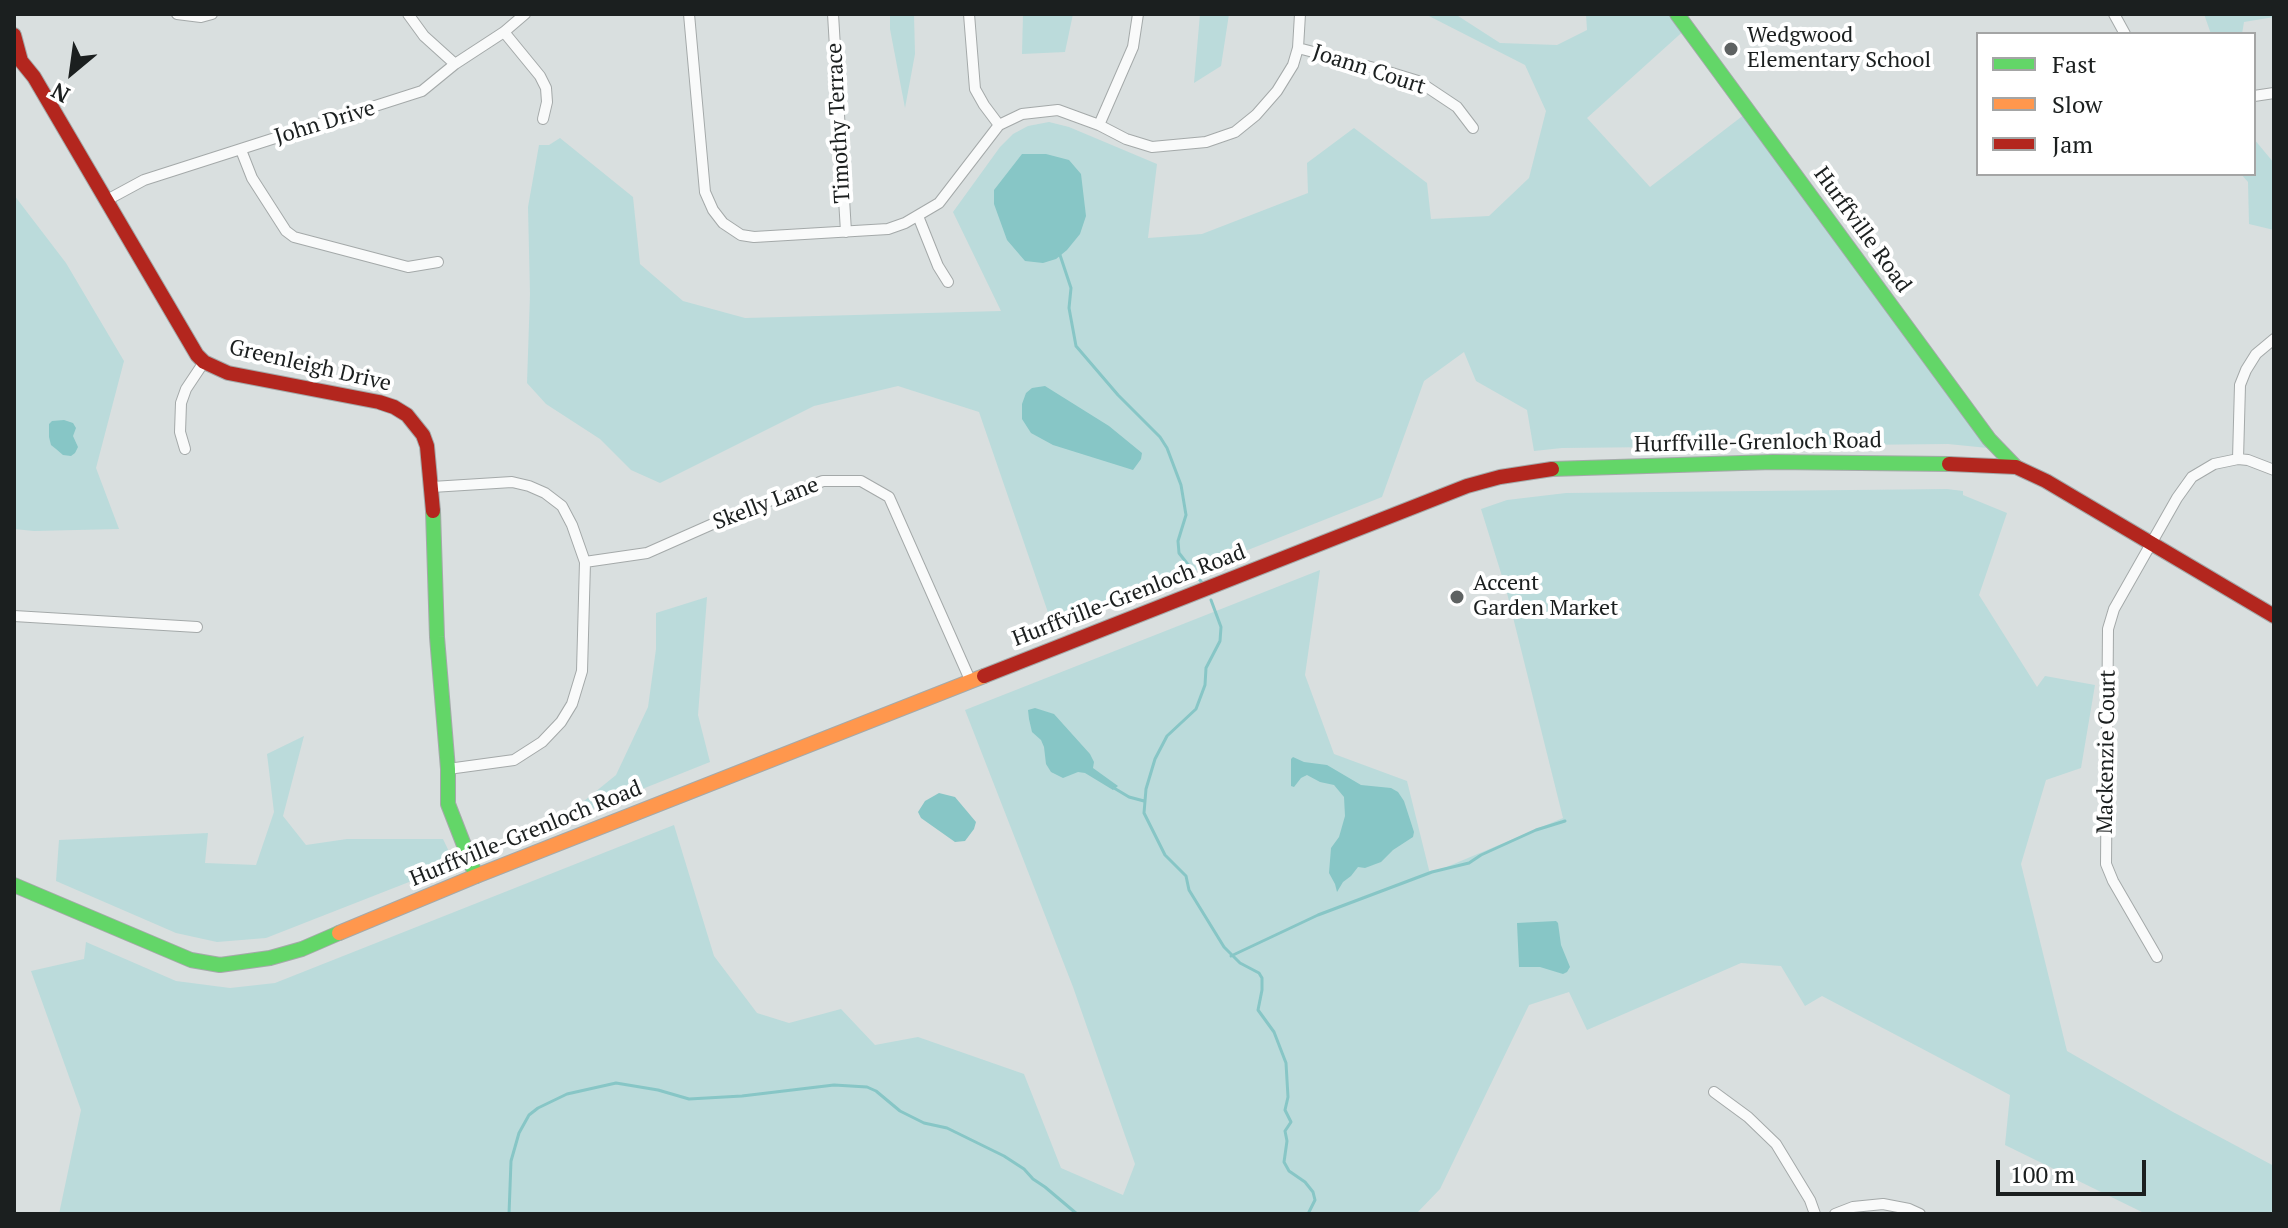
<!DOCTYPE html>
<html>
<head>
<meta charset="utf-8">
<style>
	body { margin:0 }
	#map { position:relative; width:2288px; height:1228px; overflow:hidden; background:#d9dfdf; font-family:"PT Serif",serif }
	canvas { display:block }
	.frame { position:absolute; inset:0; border:16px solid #1b1f1f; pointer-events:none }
	.legend { position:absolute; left:1976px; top:32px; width:280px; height:144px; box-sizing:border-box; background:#fff; border:2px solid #a4a5a5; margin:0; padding:10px 14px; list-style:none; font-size:24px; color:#1b1f1f }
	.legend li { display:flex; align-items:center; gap:16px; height:40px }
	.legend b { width:40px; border:2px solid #a4a5a5 }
	.north { position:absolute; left:32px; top:32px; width:80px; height:80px; -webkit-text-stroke:6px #fff; paint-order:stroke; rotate:209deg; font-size:22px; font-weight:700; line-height:32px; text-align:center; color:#1b1f1f }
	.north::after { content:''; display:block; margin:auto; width:28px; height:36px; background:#1b1f1f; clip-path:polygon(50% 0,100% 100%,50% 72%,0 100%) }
	.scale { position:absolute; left:1996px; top:1160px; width:150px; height:36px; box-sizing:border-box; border:4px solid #1b1f1f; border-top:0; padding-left:10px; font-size:24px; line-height:28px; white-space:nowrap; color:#1b1f1f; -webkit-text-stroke:6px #fff; paint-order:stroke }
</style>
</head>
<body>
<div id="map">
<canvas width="2288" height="1228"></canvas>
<div class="frame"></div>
<ul class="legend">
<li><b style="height:10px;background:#63d668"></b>Fast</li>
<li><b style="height:10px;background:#ff974d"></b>Slow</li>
<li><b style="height:10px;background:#b3261e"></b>Jam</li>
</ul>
<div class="north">N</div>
<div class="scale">100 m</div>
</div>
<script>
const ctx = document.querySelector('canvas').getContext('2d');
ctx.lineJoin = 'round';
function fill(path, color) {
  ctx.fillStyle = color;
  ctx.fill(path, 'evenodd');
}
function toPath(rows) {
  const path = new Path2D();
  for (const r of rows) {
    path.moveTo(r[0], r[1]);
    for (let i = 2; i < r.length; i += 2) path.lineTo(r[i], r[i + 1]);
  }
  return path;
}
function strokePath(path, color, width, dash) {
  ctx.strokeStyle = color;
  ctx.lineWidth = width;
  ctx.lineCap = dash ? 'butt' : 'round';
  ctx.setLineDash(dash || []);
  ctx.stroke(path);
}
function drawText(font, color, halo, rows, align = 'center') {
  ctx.font = font + ' "PT Serif",serif';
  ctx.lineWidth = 8;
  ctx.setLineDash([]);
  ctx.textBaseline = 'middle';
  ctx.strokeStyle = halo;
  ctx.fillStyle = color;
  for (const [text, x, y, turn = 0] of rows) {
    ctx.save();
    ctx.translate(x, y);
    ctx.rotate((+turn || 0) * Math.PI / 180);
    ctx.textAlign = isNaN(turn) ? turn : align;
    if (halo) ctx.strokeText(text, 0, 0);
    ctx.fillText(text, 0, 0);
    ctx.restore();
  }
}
const green = toPath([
	[890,14,914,14,915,54,905,108,890,29],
	[1023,14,1073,14,1065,52,1022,54],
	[1200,14,1229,14,1221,66,1194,83],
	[1425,14,1455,14,1500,43,1557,45,1587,30,1586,14,1677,14,1688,27,1587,118,1650,187,1749,111,1998,449,1948,444,1562,448,1534,451,1527,410,1476,381,1464,352,1424,381,1382,497,1053,627,979,412,898,386,814,406,660,483,631,470,600,439,546,404,527,383,530,294,528,207,539,145,549,145,560,138,633,197,640,264,683,301,745,318,1001,311,953,212,1000,147,1013,134,1028,126,1049,122,1069,127,1157,164,1148,238,1202,234,1308,193,1307,163,1354,128,1427,183,1431,219,1489,216,1529,178,1546,111,1525,65],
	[2204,14,2274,14,2274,17,2244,22,2242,34,2211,34],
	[2254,139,2274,163,2274,230,2249,224,2248,182,2241,174,2254,174],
	[14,195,66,263,124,361,96,468,119,529,34,531,14,529],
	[1947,489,1963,491,1963,495,2007,513,1979,595,2037,687,2045,676,2095,685,2081,768,2046,780,2021,864,2067,1051,2173,1112,2274,1166,2274,1214,2146,1214,2005,1145,2010,1095,1822,996,1805,1006,1781,966,1741,963,1587,1030,1569,992,1529,1005,1440,1189,1416,1214,59,1214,81,1110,31,971,84,959,86,942,176,981,230,988,275,983,674,825,714,956,757,1013,789,1023,841,1009,875,1045,918,1037,1024,1074,1061,1168,1123,1195,1135,1164,1073,987,965,710,1320,570,1305,675,1334,754,1407,781,1430,874,1563,818,1506,589,1481,509,1507,500,1566,493],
	[707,597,698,715,710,762,557,823,616,775,648,707,656,649,656,613],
	[304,736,283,816,306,845,347,839,443,839,455,864,266,938,217,942,176,933,56,881,59,840,208,833,205,863,256,865,274,812,267,754]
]);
const water = toPath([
	[1022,154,1046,154,1069,160,1081,174,1086,216,1080,234,1067,250,1056,259,1043,263,1025,261,1007,240,994,204,994,190],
	[1045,386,1109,426,1142,453,1141,459,1133,470,1053,445,1031,433,1022,419,1022,404,1026,393,1032,388],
	[64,420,73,423,76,428,73,436,78,447,75,453,71,456,63,455,56,449,51,445,49,437,49,424,52,421],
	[1035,708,1054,714,1090,754,1094,762,1093,768,1118,786,1113,790,1085,773,1078,772,1063,778,1051,772,1046,764,1044,747,1041,740,1032,732,1029,719,1028,710],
	[1293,757,1304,762,1327,765,1361,785,1391,788,1398,792,1404,801,1414,832,1413,837,1393,850,1381,862,1365,868,1358,867,1351,876,1343,882,1337,892,1335,884,1329,873,1331,848,1339,837,1345,816,1344,797,1334,785,1320,782,1307,775,1301,778,1294,787,1291,786,1291,759],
	[939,793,955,797,976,822,974,829,965,841,955,842,921,818,918,812,925,801],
	[1556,921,1558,923,1561,945,1570,967,1567,972,1563,974,1540,967,1519,967,1517,923]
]);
const stream = toPath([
	[1059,252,1071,288,1069,308,1076,346,1118,395,1160,437,1167,448,1181,485,1186,515,1178,541,1179,553,1203,584],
	[1211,600,1221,627,1220,641,1206,668,1205,685,1196,709,1167,736,1155,759,1146,789,1144,813,1165,855,1186,876,1189,890,1224,947,1240,963,1259,973,1262,978,1262,990,1258,1010,1274,1032,1286,1063,1288,1097,1285,1110,1291,1122,1285,1131,1287,1141,1284,1162,1289,1171,1305,1182,1313,1192,1315,1200,1308,1214],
	[1114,788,1129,797,1144,801],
	[1231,956,1318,915,1432,872,1469,863,1481,855,1536,830,1565,821],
	[509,1214,511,1161,519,1133,529,1115,538,1108,567,1094,616,1083,658,1090,689,1099,742,1096,834,1085,867,1087,876,1091,900,1111,924,1123,947,1128,1004,1156,1024,1169,1033,1179,1045,1187,1077,1214]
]);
const street = toPath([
	[177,14,201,17,212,14],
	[408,14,424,36,455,64],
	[689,14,705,192,713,210,723,223,741,235,754,237,888,229,905,223,939,203,999,125,1022,114,1058,110,1099,125,1126,139,1152,147,1206,142,1235,132,1256,115,1277,91,1293,65,1298,48,1300,14],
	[833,14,846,232],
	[969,14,975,89,984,105,999,125],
	[2114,14,2125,34],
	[504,32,540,76,546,88,547,102,543,119],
	[1298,48,1382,70,1418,81,1457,107,1473,128],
	[2254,96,2274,93],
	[1099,125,1133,47,1138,14],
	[241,150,252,178,286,231,294,237,408,267,438,262],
	[107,200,144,180,422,91,455,64,504,32,525,14],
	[918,216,938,266,948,282],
	[185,449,180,432,181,403,186,389,204,362],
	[2238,459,2240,385,2246,370,2256,354,2274,339],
	[432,487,512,482,529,486,545,493,562,506,572,525,585,562,582,671,572,704,561,722,542,742,514,760,448,769],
	[585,562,647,553,742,511,823,481,861,481,889,497,971,682],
	[14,616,197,627],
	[2157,957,2113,881,2106,864,2108,629,2114,609,2177,498,2192,477,2214,464,2238,459,2248,460,2274,470],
	[1714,1092,1748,1117,1776,1144,1810,1200,1815,1214],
	[1835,1214,1853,1207,1883,1204,1909,1209,1920,1214]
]);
const fast = toPath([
	[1677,14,1989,439,2016,467],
	[1552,469,1773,462,1949,464],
	[433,511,437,637,448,769,448,804,476,876],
	[14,885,191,960,220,965,270,958,302,949,339,933]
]);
const slow = toPath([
	[339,933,476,876,984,676]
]);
const jam = toPath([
	[14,35,21,61,34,77,197,355,204,362,228,373,379,402,394,407,407,415,423,435,427,446,433,511],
	[1949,464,2016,467,2046,481,2274,616],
	[984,676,1467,486,1500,477,1552,469]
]);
const markers = [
	[1731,49,8,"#5e6262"],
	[1457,597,8,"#5e6262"]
];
const poiNames = [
	["Wedgwood",1747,36],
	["Elementary School",1747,61],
	["Accent",1473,584],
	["Garden Market",1473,609]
];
const streetNames = [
	["Joann Court",1369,70,18],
	["John Drive",325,123,-17],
	["Timothy Terrace",839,123,-93],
	["Hurffville Road",1862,230,54],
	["Greenleigh Drive",310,366,13],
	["Hurffville-Grenloch Road",1758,443,-1],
	["Skelly Lane",766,504,-21],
	["Hurffville-Grenloch Road",1129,596,-21],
	["Mackenzie Court",2107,752,-89],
	["Hurffville-Grenloch Road",526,834,-22]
];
fill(green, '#bbdbdb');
fill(water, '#87c6c6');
strokePath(stream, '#87c6c6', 3);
strokePath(street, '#a4a9a9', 12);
strokePath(fast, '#a4a9a9', 16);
strokePath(slow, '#a4a9a9', 16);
strokePath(jam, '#a4a9a9', 16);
strokePath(street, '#f9fafa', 10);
strokePath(fast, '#63d668', 14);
strokePath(slow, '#ff974d', 14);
strokePath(jam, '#b3261e', 14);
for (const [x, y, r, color] of markers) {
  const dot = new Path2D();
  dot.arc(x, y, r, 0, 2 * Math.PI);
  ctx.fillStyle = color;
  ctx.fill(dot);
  strokePath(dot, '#fff', 3);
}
drawText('22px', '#1b1f1f', '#fff', poiNames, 'left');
drawText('22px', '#1b1f1f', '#fff', streetNames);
</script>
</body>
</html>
